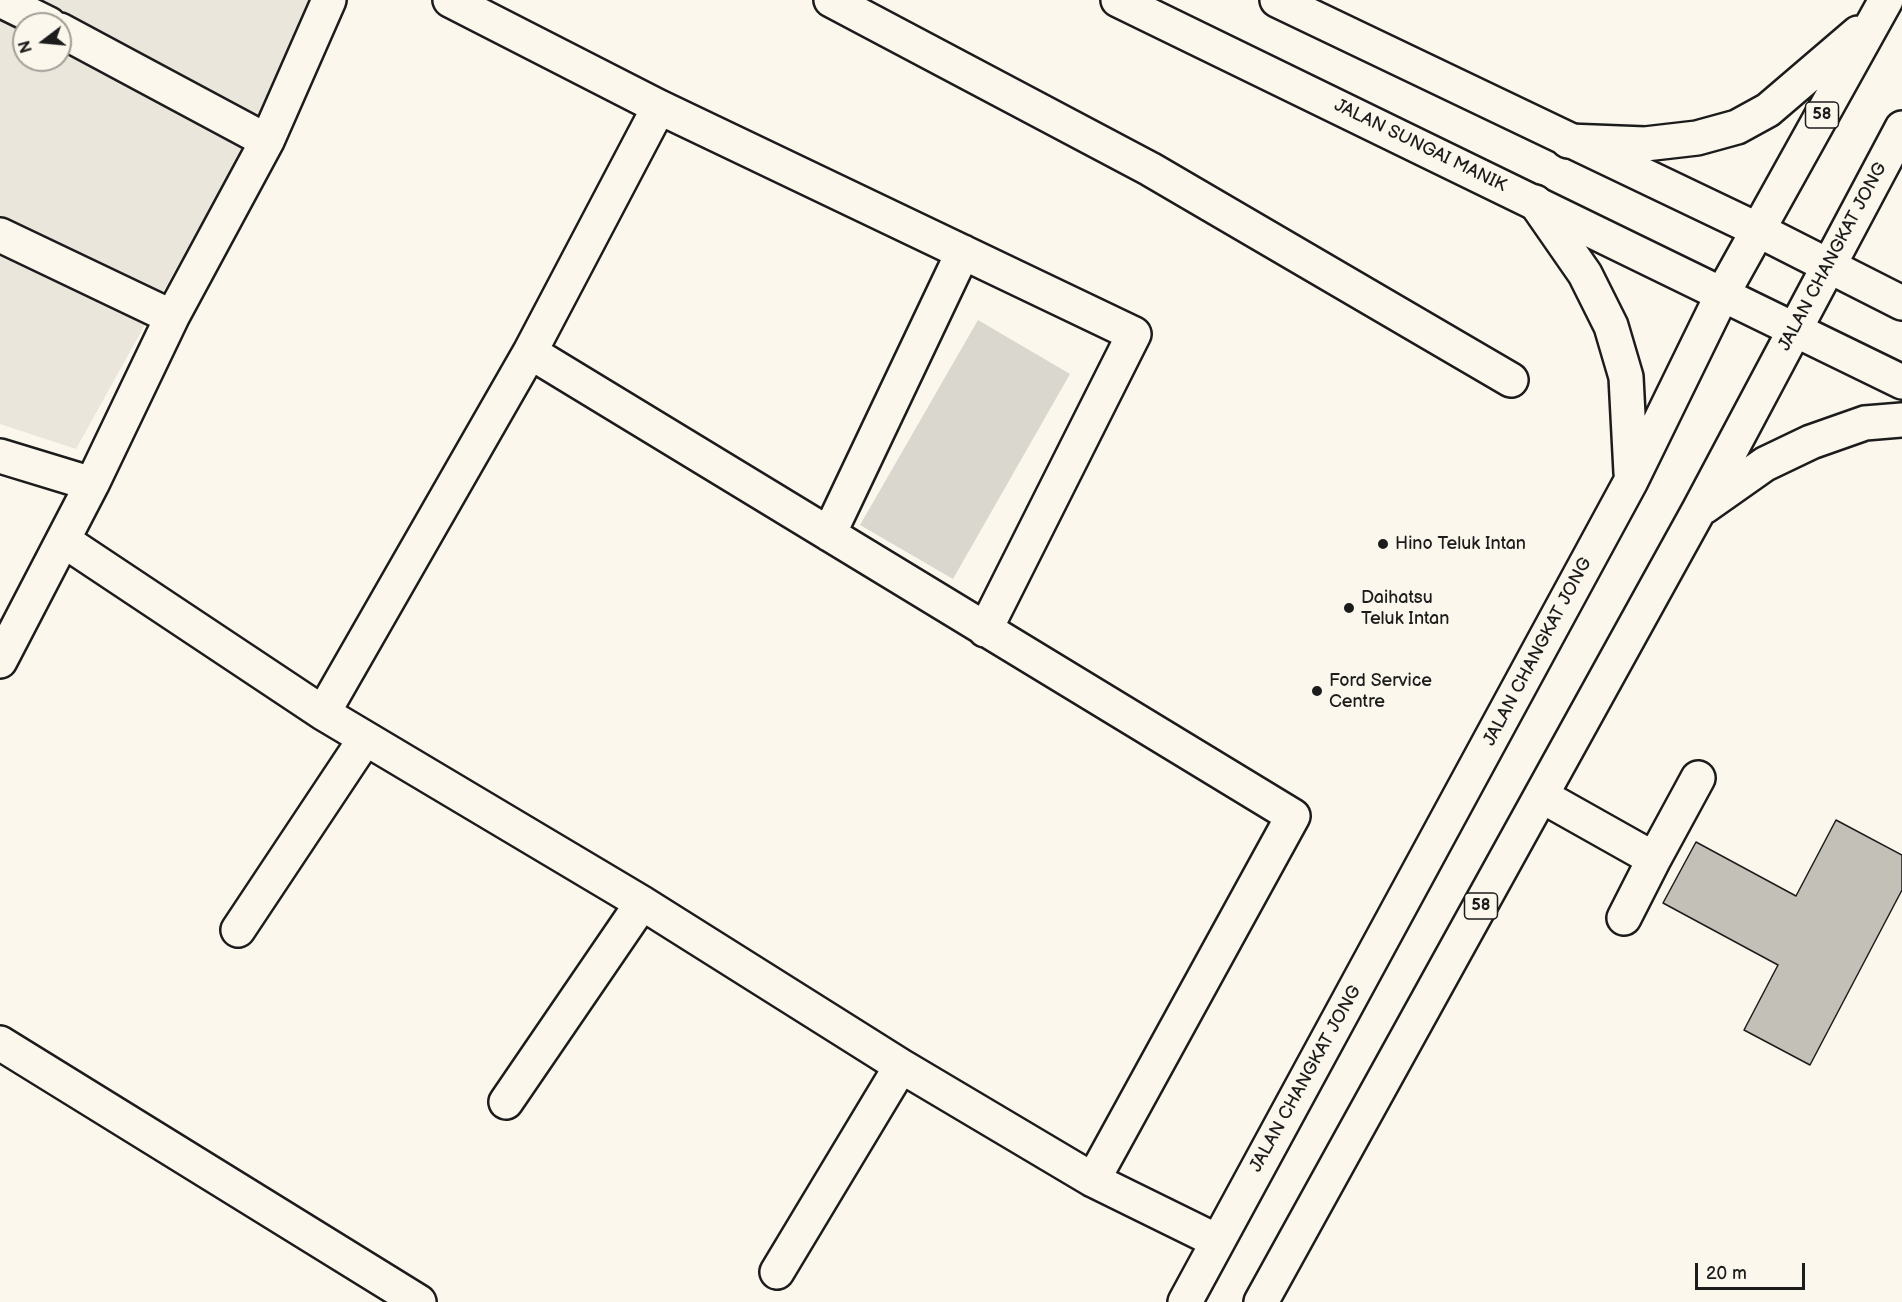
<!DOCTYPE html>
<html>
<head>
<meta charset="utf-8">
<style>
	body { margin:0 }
	#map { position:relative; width:1902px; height:1302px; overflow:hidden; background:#fbf7ec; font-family:"Balsamiq Sans",sans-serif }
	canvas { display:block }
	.north { position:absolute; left:12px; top:12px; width:60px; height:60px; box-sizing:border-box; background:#fbf7ec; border:2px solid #a29f99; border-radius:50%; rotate:254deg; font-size:16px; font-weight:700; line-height:24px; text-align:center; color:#1c1c1c }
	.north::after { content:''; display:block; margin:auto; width:21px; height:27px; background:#1c1c1c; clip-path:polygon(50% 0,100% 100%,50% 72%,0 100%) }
	.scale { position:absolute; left:1695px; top:1263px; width:110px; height:27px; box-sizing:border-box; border:3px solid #1c1c1c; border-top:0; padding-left:8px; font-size:18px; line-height:21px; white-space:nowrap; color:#1c1c1c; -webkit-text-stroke:4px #fbf7ec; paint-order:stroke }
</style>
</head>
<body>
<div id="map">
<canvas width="1902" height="1302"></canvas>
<div class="north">N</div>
<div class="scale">20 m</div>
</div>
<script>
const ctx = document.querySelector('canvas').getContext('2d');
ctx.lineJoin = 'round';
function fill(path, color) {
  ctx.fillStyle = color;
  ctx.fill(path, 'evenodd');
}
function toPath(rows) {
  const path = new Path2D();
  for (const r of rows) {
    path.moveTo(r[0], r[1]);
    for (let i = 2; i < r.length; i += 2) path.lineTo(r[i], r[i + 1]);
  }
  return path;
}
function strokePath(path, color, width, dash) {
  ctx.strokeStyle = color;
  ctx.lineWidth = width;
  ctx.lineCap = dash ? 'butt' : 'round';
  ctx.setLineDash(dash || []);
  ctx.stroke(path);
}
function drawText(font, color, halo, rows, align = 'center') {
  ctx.font = font + ' "Balsamiq Sans",sans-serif';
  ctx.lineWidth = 4.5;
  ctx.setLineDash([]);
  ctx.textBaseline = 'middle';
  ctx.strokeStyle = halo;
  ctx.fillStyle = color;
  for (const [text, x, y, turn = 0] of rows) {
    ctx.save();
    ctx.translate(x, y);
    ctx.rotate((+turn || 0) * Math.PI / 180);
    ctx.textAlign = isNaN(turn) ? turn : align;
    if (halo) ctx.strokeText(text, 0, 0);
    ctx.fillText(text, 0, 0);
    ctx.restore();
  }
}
const built = toPath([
	[0,0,325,0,76,449,0,424],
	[24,24,60,24,60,60,24,60]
]);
const green = toPath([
	[978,320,1070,374,953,579,860,525]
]);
const building = toPath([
	[1836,820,1902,855,1902,890,1810,1065,1744,1030,1778,965,1663,903,1696,842,1796,896,1836,820]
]);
const minor = toPath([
	[0,0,49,24],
	[450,0,659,107,1134,334,985,630],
	[831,0,1150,169,1511,380],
	[60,30,267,141],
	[0,235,172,317],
	[530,352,1293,816,1093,1180],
	[0,456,92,484],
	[829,534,963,252],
	[63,540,323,713,642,903,901,1066,1093,1180,1217,1241],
	[0,661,92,484,172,317,267,141,329,0],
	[323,713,530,352,659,107],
	[1542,796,1654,859,1624,918],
	[1654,859,1698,778],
	[238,930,365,739],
	[0,1043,419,1302],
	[506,1102,642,903],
	[777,1272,901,1066]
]);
const major = toPath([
	[1118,0,1902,382],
	[1277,0,1758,230,1902,303]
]);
const highway = toPath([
	[1568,141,1645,144,1697,138,1737,127,1768,110,1858,33],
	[1535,202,1585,274,1611,326,1626,377,1631,473],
	[1704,507,1765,464,1811,442,1865,423,1902,420],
	[1185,1302,1631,481,1723,293,1886,0],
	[1261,1302,1699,510,1902,128]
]);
const markers = [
	[1383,544,6,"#1c1c1c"],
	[1349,608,6,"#1c1c1c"],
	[1317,691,6,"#1c1c1c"]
];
const shields = [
	[1822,115,33],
	[1481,906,33]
];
const shieldNames = [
	["58",1822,115],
	["58",1481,906]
];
const streetNames = [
	["JALAN SUNGAI MANIK",1420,146,26],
	["JALAN CHANGKAT JONG",1833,257,-62],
	["JALAN CHANGKAT JONG",1538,652,-62],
	["JALAN CHANGKAT JONG",1306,1079,-61]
];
const poiNames = [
	["Hino Teluk Intan",1395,544],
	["Daihatsu",1361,598],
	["Teluk Intan",1361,619],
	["Ford Service",1329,681],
	["Centre",1329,702]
];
fill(built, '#eae6dc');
fill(green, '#dad7ce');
fill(building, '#c3c0b8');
strokePath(building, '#1c1c1c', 1.5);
strokePath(minor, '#1c1c1c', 38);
strokePath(major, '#1c1c1c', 38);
strokePath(highway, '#1c1c1c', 38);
strokePath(minor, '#fbf7ec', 33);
strokePath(major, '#fbf7ec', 33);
strokePath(highway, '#fbf7ec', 33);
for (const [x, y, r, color] of markers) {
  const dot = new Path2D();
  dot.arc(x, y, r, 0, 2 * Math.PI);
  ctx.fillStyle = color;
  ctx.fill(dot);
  strokePath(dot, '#fbf7ec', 2);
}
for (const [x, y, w] of shields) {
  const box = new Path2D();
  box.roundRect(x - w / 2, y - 13, w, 26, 4.5);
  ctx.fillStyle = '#fbf7ec';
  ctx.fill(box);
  strokePath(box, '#1c1c1c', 1.5);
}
drawText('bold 16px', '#1c1c1c', null, shieldNames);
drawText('18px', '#1c1c1c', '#fbf7ec', streetNames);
drawText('18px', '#1c1c1c', '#fbf7ec', poiNames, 'left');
</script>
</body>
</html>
